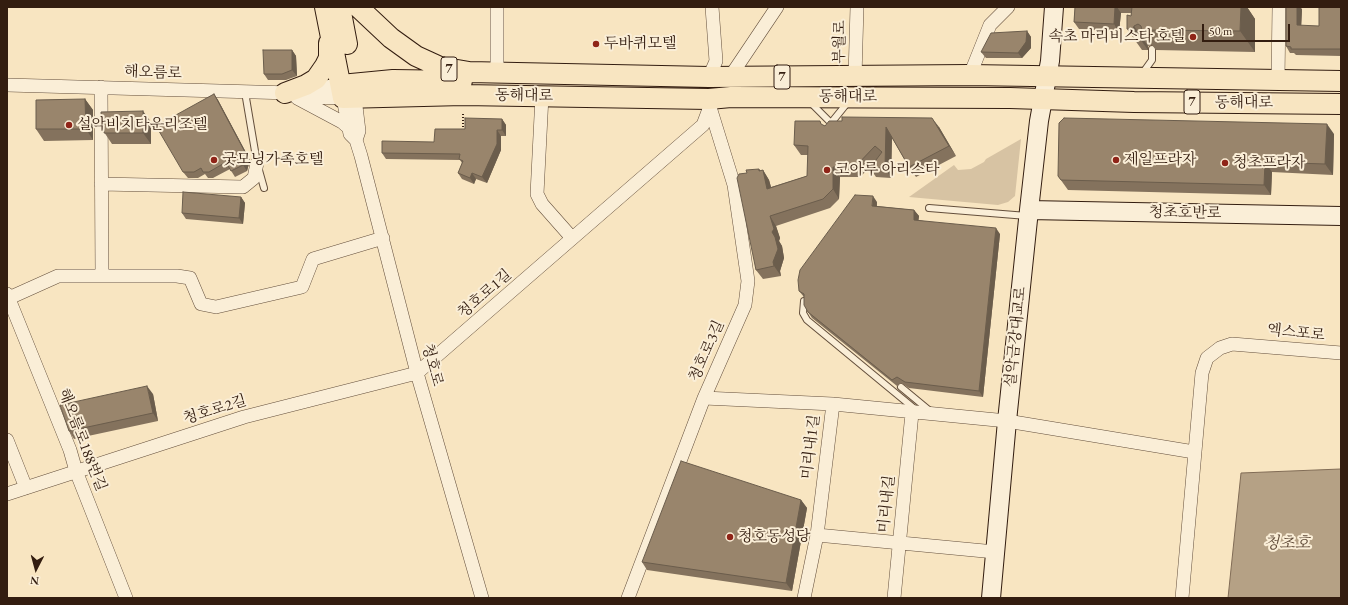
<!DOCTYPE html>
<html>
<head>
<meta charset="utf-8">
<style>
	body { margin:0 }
	#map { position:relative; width:1348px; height:605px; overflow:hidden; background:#f8e5c1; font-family:"EB Garamond",serif }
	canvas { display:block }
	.frame { position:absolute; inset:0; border:8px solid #331d10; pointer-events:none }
	.north { position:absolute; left:16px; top:549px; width:40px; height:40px; -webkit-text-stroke:3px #faeed7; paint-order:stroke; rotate:186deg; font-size:11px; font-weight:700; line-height:16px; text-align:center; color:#331d10 }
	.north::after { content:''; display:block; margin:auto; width:14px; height:18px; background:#331d10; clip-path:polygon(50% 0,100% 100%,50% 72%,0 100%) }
	.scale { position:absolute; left:1202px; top:24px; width:88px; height:18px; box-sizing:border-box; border:2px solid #331d10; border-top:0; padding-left:5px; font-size:12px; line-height:14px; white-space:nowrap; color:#331d10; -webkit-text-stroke:3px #faeed7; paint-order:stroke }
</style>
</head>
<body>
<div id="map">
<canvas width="1348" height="605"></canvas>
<div class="frame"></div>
<div class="north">N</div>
<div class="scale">50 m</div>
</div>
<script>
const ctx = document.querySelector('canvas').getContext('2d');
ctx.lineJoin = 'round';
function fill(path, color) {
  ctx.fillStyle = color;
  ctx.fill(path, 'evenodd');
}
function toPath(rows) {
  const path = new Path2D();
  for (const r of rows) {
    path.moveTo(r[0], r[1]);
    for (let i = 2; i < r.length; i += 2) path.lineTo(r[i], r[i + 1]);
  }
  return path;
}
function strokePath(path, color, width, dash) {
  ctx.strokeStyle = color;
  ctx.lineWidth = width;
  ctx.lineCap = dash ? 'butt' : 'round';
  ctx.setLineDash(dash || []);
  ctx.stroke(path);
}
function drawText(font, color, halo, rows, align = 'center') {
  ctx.font = font + ' "EB Garamond","Noto Serif KR",serif';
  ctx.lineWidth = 4;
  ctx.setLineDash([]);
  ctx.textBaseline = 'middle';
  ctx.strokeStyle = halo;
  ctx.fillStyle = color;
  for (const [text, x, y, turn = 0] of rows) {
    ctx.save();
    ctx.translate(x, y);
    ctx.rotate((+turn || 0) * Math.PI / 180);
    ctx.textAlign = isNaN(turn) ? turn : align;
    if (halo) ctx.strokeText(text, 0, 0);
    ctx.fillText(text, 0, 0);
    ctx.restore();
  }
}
const green = toPath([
	[1021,139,1015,196,1008,202,998,205,909,197,954,165,958,170,971,169,984,162,986,159]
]);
const water = toPath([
	[1341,469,1341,598,1228,598,1241,473,1341,469]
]);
const path = toPath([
	[463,114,463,131]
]);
const lane = toPath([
	[1142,74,1152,60,1152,49],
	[245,92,257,163,264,188],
	[811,103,831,123],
	[831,129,831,123,848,102],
	[929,208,1027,216],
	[804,301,803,313,807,320,916,410],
	[901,387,930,411]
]);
const street = toPath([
	[497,73,497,7],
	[970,75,990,25,1008,7],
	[709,77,716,61,712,7],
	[730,77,777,7],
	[855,77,857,7],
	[1278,80,1279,7],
	[7,85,291,93,311,97,343,98,350,134,356,140,361,156,417,373,482,598],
	[101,87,102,276],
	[304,91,310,89,341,85],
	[542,96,537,194,542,204,572,238],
	[297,98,342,122,349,128],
	[355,98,359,131,356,140],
	[101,184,243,187,254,178,257,163],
	[7,294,70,450,76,471,126,598],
	[9,298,58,276,177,276,190,278,201,304,216,307,302,287,313,259,383,238],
	[704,398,833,404,1007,421,1194,452],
	[7,440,26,488],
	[7,494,244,417,417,373,703,125,709,109],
	[817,535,995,552],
	[628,598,704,398,745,305,748,281,734,185,709,104],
	[804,598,817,535,833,404],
	[894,598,912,413],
	[1182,598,1202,373,1207,358,1220,348,1232,344,1341,353]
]);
const secondary = toPath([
	[1029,210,1341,216],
	[991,598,1007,421,1029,210,1039,121,1050,61,1054,7]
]);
const primary = toPath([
	[325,7,343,98,463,95,709,99,731,97,1010,98,1134,102,1341,104],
	[340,7,347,44],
	[358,7,391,38,416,56,440,67,469,72,709,77,970,75,1341,81],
	[341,85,393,80,462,81],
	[285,93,306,85,316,79,325,66,329,58,329,43]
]);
const wall = toPath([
	[1075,7,1247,7,1255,19,1255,52,1156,50,1152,45,1148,46,1148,50,1142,50,1127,29,1131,16,1131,13,1121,13,1119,32,1079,29,1074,22],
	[1341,7,1341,56,1296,55,1294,53,1290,53,1286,46,1302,9,1301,26,1319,26],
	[1027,31,1031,37,1031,48,1022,58,986,58,981,52],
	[292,50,296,56,297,76,286,80,268,80,264,74],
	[214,94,218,100,250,160,247,171,235,177,230,169,213,178,208,178,205,174,198,178,188,178,183,172],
	[85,99,93,110,93,140,44,141,36,129],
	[502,119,506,125,506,136,501,136,501,150,487,183,476,179,474,184,462,179,458,173,462,163,460,160,386,159,382,153,434,142,465,129],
	[151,122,151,144,112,144,102,129],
	[823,125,825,126,939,127,956,156,916,177,909,167,892,138,891,178,876,177,870,168,870,167,860,177,840,177,839,199,830,208,776,226,780,238,779,241,782,246,784,258,780,271,781,276,763,279,756,270,747,173,759,169,760,171,763,170,769,180,771,187,807,176,808,155,801,155,794,145],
	[1334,134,1333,175,1272,172,1271,195,1068,190,1058,176],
	[241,197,245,203,243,224,186,219,182,213],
	[877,202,877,206,914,210,919,216,918,220,1000,234,983,397,909,388,901,383,897,386,812,318,808,312,804,297,799,291],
	[153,394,158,421,74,439,69,431],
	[801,500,807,508,792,591,647,570,642,562]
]);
const shadedWall = toPath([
	[1115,7,1117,7,1121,13,1119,32,1114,24],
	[1241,7,1247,7,1255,19,1255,52,1240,31],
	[1297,7,1300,7,1302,9,1301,32,1297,25],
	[1134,26,1148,46,1148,50,1133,29],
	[1027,31,1031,37,1031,48,1022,58,1018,53],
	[292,50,296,56,297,76,292,70],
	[214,94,218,100,250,160,247,171,243,165],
	[85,99,93,110,93,140,86,129],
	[143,111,151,122,151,144,143,133],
	[932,118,939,127,956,156,949,146],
	[502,119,506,125,506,136,502,130],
	[1327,124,1334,134,1333,175,1325,164],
	[886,127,892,136,891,178,885,168],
	[497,130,501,136,501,150,487,183,482,177],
	[1265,162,1272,172,1271,195,1264,185],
	[833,167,840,177,839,199,833,189],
	[759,169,764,176,763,170,769,180,774,198,767,189,759,171],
	[472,173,476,179,474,184,470,178],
	[873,196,877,202,876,212,872,206],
	[241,197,245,203,243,224,239,218],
	[914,210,919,216,918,226,914,220],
	[770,216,776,226,780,238,779,241,782,246,784,258,780,271,781,276,774,266,773,262,772,232],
	[996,228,1000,234,983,397,979,391],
	[147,386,153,394,158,421,153,413],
	[801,500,807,508,792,591,786,583]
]);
const building = toPath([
	[1075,7,1115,7,1114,24,1074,22,1075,7],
	[1132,7,1241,7,1240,31,1142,30,1141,26,1138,24,1134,26,1133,29,1127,29,1127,15,1131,16,1132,7],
	[1286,7,1297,7,1297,25,1319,26,1319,7,1341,7,1341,49,1291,49,1291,47,1286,46,1286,7],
	[1027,31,1026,42,1018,53,981,52,991,33,1027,31],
	[263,50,292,50,292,70,282,74,264,74,263,50],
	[214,94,246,154,243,165,231,171,226,162,209,172,203,172,201,168,194,172,183,172,156,126,214,94],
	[85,99,86,129,36,129,36,100,85,99],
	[143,111,143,133,104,133,104,129,102,129,101,112,143,111],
	[842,117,932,118,949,146,909,167,886,127,885,168,870,168,882,152,875,146,854,168,833,167,833,189,823,199,770,216,774,229,772,232,775,237,778,249,773,262,774,266,756,270,737,178,739,174,747,173,746,170,759,169,759,171,763,170,767,189,807,176,808,146,794,145,795,121,820,121,821,124,825,126,829,121,842,121,842,117],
	[465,118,502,119,502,130,497,130,497,144,482,177,472,173,470,178,458,173,463,161,459,159,460,154,382,153,382,141,434,142,435,129,465,129,465,118],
	[1064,118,1327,124,1325,164,1265,162,1264,185,1061,180,1058,176,1059,123,1064,118],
	[183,192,241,197,239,218,182,213,183,192],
	[855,195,873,196,872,206,914,210,914,220,996,228,979,391,905,382,897,377,892,380,808,312,804,305,804,294,799,291,798,280,800,270,855,195],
	[147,386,153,413,69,431,60,405,147,386],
	[681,461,801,500,786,583,642,562,681,461]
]);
const markers = [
	[1193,37,4,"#8f2418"],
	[596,44,4,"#8f2418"],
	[69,125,4,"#8f2418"],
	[214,160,4,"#8f2418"],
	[1116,160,4,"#8f2418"],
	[1225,163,4,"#8f2418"],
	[827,170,4,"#8f2418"],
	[730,537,4,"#8f2418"]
];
const shields = [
	[449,69,16],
	[782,77,16],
	[1192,102,16]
];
const shieldNames = [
	["7",449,69],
	["7",782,77],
	["7",1192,102]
];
const poiNames = [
	["속초 마리비스타 호텔",1185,37,"right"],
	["두바퀴모텔",604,44],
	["설악비치타운리조텔",77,125],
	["굿모닝가족호텔",222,160],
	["제일프라자",1124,160],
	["청초프라자",1233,163],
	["코아루 아리스타",835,170],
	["청호동성당",738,537]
];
const streetNames = [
	["부월로",840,42,-89],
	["해오름로",153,73,2],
	["동해대로",524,96,1],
	["동해대로",848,97],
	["동해대로",1244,103],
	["청초호반로",1185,213,1],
	["청호로1길",485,294,-41],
	["엑스포로",1296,333,6],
	["설악금강대교로",1016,337,-84],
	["청호로3길",707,351,-66],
	["청호로",432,365,75],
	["청호로2길",215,410,-17],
	["해오름로188번길",82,440,69],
	["미리내1길",811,447,-83],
	["미리내길",887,504,-84]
];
const waterNames = [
	["청초호",1287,544]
];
fill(green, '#d7c3a3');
fill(water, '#b5a185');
strokePath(water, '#816c56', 1);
strokePath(lane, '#644f3c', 8);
strokePath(street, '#644f3c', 14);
strokePath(secondary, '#331d10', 20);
strokePath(primary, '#331d10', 22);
strokePath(path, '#331d10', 2, [1, 2]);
strokePath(lane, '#faeed7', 6);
strokePath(street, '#faeed7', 13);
strokePath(secondary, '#faeed7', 18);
strokePath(primary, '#f8e5c1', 20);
fill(wall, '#84725d');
fill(shadedWall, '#6b5d4c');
fill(building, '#99856c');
strokePath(building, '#6b5d4c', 1);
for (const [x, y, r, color] of markers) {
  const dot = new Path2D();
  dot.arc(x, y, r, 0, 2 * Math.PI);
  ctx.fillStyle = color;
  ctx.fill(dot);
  strokePath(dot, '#faeed7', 1.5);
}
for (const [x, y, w] of shields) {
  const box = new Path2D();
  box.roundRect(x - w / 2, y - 12, w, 24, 3);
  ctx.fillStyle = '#faeed7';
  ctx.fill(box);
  strokePath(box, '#331d10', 1);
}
drawText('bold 14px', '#331d10', null, shieldNames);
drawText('15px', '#331d10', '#faeed7', poiNames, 'left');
drawText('15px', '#331d10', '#faeed7', streetNames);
drawText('italic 16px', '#604b39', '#faeed7', waterNames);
</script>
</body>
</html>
